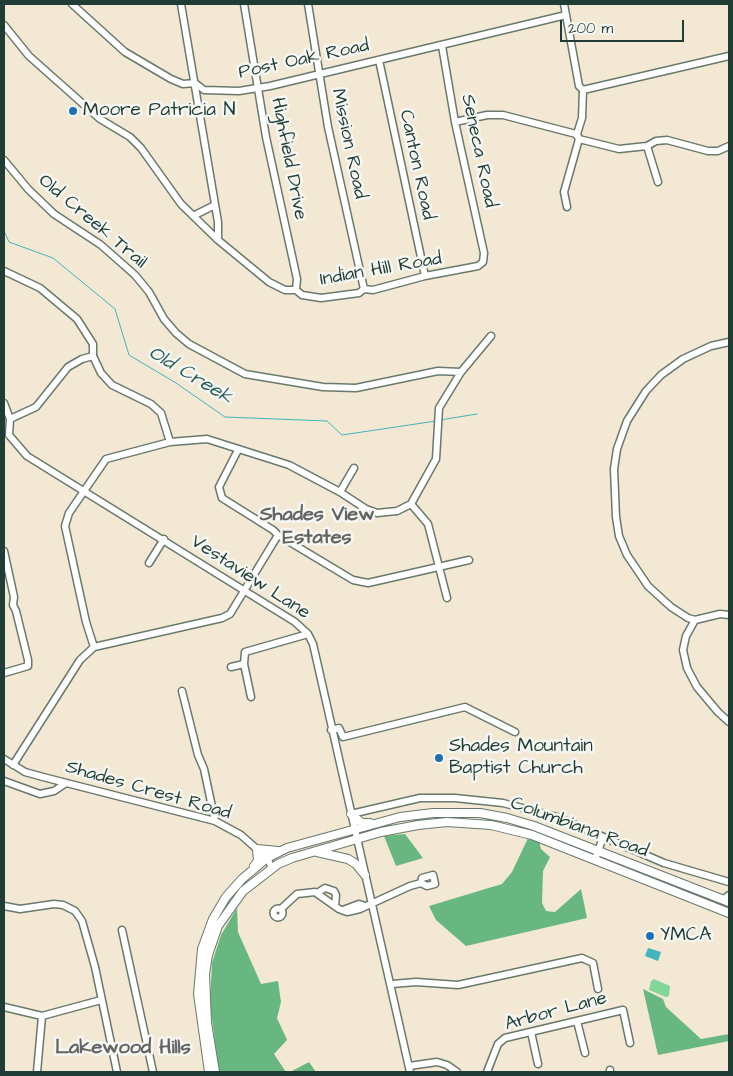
<!DOCTYPE html>
<html>
<head>
<meta charset="utf-8">
<style>
	body { margin:0 }
	#map { position:relative; width:733px; height:1076px; overflow:hidden; background:#f2e8d3; font-family:"Architects Daughter",sans-serif }
	canvas { display:block }
	.frame { position:absolute; inset:0; border:5px solid #1f3d34; pointer-events:none }
	.scale { position:absolute; left:560px; top:20px; width:124px; height:22px; box-sizing:border-box; border:2px solid #1f3d34; border-top:0; padding-left:6px; font-size:15px; line-height:18px; white-space:nowrap; color:#1f3d34; -webkit-text-stroke:4px #f6f6f2; paint-order:stroke }
</style>
</head>
<body>
<div id="map">
<canvas width="733" height="1076"></canvas>
<div class="frame"></div>
<div class="scale">200 m</div>
</div>
<script>
const ctx = document.querySelector('canvas').getContext('2d');
ctx.lineJoin = 'round';
function fill(path, color) {
  ctx.fillStyle = color;
  ctx.fill(path, 'evenodd');
}
function toPath(rows) {
  const path = new Path2D();
  for (const r of rows) {
    if (r.length === 3) {
      path.moveTo(r[0] + r[2], r[1]);
      path.arc(r[0], r[1], r[2], 0, 2 * Math.PI);
      continue;
    }
    path.moveTo(r[0], r[1]);
    for (let i = 2; i < r.length; i += 2) path.lineTo(r[i], r[i + 1]);
  }
  return path;
}
function strokePath(path, color, width, dash) {
  ctx.strokeStyle = color;
  ctx.lineWidth = width;
  ctx.lineCap = dash ? 'butt' : 'round';
  ctx.setLineDash(dash || []);
  ctx.stroke(path);
}
function drawText(font, color, halo, rows, align = 'center') {
  ctx.font = font + ' "Architects Daughter",sans-serif';
  ctx.lineWidth = 5;
  ctx.setLineDash([]);
  ctx.textBaseline = 'middle';
  ctx.strokeStyle = halo;
  ctx.fillStyle = color;
  for (const [text, x, y, turn = 0] of rows) {
    ctx.save();
    ctx.translate(x, y);
    ctx.rotate((+turn || 0) * Math.PI / 180);
    ctx.textAlign = isNaN(turn) ? turn : align;
    if (halo) ctx.strokeText(text, 0, 0);
    ctx.fillText(text, 0, 0);
    ctx.restore();
  }
}
const green = toPath([
	[654,979,670,986,669,996,666,997,649,990,651,981]
]);
const forest = toPath([
	[405,834,423,858,396,866,384,836],
	[528,838,539,841,541,849,550,857,543,871,542,903,546,911,555,912,581,889,587,918,466,946,436,920,429,906,502,884,512,872],
	[237,908,238,932,261,984,278,981,281,1002,277,1018,287,1040,274,1054,286,1072,219,1072,210,1004,212,963,221,935],
	[643,989,663,999,666,1007,701,1039,729,1034,729,1041,658,1055],
	[309,1062,316,1072,290,1072]
]);
const water = toPath([
	[648,948,661,952,658,961,645,956]
]);
const stream = toPath([
	[4,231,9,242,53,258,115,309,129,355,176,383,225,417,327,421,342,435,436,421],
	[440,420,477,414]
]);
const minor = toPath([
	[72,4,125,52,171,79,183,84,195,83,204,90,239,91,270,86,566,15],
	[181,4,218,222,218,240],
	[244,4,266,137,297,279,296,290],
	[308,4,328,127,364,289],
	[564,4,579,86,583,90,582,118,577,134,579,139,564,192,567,207],
	[4,25,29,56,100,119,130,137,141,148,181,204,218,240,269,282,285,290,296,290,302,295,321,298,359,293,364,289,373,290,425,276,478,266,483,262,484,253,455,122,442,46],
	[379,60,425,276],
	[583,90,729,56],
	[455,122,487,115,503,115,576,134,579,139,619,149,647,146,656,141,667,140,708,151,718,151,729,146],
	[647,146,658,182],
	[4,160,28,189,54,214,101,245,135,275,149,292,164,319,176,333,189,344,245,374,323,387,356,388,438,371,461,372],
	[193,216,215,205],
	[4,271,40,288,77,319,93,344,93,356,101,373,112,385,151,404,161,413,170,442],
	[4,403,10,419,9,435],
	[10,419,36,407,68,367,82,359,93,356],
	[9,435,27,456,295,622,308,634,313,644,410,1072],
	[238,450,219,487,222,498,273,530,278,535,353,580,368,583,469,560],
	[340,492,354,468],
	[411,504,428,524,447,598],
	[4,551,14,597,13,605,16,611,28,660,28,666,4,673],
	[149,563,164,539],
	[729,615,720,614,695,620,686,636,683,650,687,668,697,687,718,712,729,722],
	[695,620,688,618,671,607,648,586,627,555,619,536,616,517,614,469,617,449,627,421,646,391,661,375,683,359,711,346,729,342],
	[94,647,86,622,65,526,69,513,106,459,170,442,207,439,289,465,340,492,366,509,377,513,397,511,411,504,436,459,439,408,461,372,491,336],
	[231,667,244,664],
	[182,691,198,755,204,769,215,821],
	[251,697,244,664,245,652,308,634],
	[331,730,339,728,343,737,465,707,515,732],
	[4,759,25,772,43,777,215,821,241,835,267,858,272,868],
	[13,765,80,660,94,647,222,618,230,614,278,535],
	[4,781,40,794,54,791,66,783],
	[351,814,420,798,455,798,503,803,557,817,664,863,729,882],
	[595,860,603,837],
	[317,893,325,888,334,891,336,895,335,906],
	[723,900,729,895],
	[4,906,20,909,54,904,63,905,75,911,82,921,95,967,117,1072],
	[278,913,4.5],
	[281,909,297,894,315,892,339,909,347,912,360,909,410,886,421,883,427,886,435,884,433,875,422,878,421,883],
	[343,910,359,904,365,906],
	[122,930,153,1072],
	[392,984,416,982,458,985,582,958,593,963,598,989],
	[4,1007,42,1016,101,1000],
	[577,1021,585,1053],
	[531,1032,538,1064],
	[409,1066,437,1062,447,1065,457,1072],
	[610,1070,610,1072],
	[37,1072,42,1016],
	[487,1072,498,1044,505,1038,623,1010,630,1043]
]);
const major = toPath([
	[351,814,362,823,370,823],
	[317,852,348,859,356,864,365,875],
	[254,866,258,861,257,849,278,851],
	[209,1072,198,994,202,949,213,919,226,897,242,879,267,858,287,848,400,817,433,813,480,813,507,818,534,826,729,902],
	[215,1072,207,1023,205,974,208,955,218,926,243,891,278,864,292,858,381,832,418,825,447,822,491,825,532,835,729,913]
]);
const markers = [
	[73,111,5,"#1f6fb2"],
	[439,758,5,"#1f6fb2"],
	[650,936,5,"#1f6fb2"]
];
const streetNames = [
	["Post Oak Road",304,60,-12],
	["Mission Road",348,144,78],
	["Seneca Road",478,151,78],
	["Highfield Drive",288,159,79],
	["Canton Road",416,165,78],
	["Old Creek Trail",92,222,40],
	["Indian Hill Road",381,270,-10],
	["Vestaview Lane",250,578,33],
	["Shades Crest Road",148,791,16],
	["Columbiana Road",579,828,20],
	["Arbor Lane",556,1012,-15]
];
const poiNames = [
	["Moore Patricia N",83,111],
	["Shades Mountain",449,747],
	["Baptist Church",449,769],
	["YMCA",660,936]
];
const waterNames = [
	["Old Creek",190,376,31]
];
const neighbourhoodNames = [
	["Shades View",317,516],
	["Estates",317,539],
	["Lakewood Hills",123,1049]
];
fill(green, '#82d698');
fill(forest, '#69b780');
fill(water, '#43b3bc');
strokePath(stream, '#43b3bc', 1);
strokePath(minor, '#69796c', 9);
strokePath(major, '#69796c', 10);
strokePath(minor, '#fff', 6);
strokePath(major, '#fff', 8);
for (const [x, y, r, color] of markers) {
  const dot = new Path2D();
  dot.arc(x, y, r, 0, 2 * Math.PI);
  ctx.fillStyle = color;
  ctx.fill(dot);
  strokePath(dot, '#f6f6f2', 2);
}
drawText('19px', '#1f3d34', '#f6f6f2', streetNames);
drawText('19px', '#1f3d34', '#f6f6f2', poiNames, 'left');
drawText('italic 20px', '#2a605d', '#f6f6f2', waterNames);
drawText('bold 20px', '#646465', '#f6f6f2', neighbourhoodNames);
</script>
</body>
</html>
